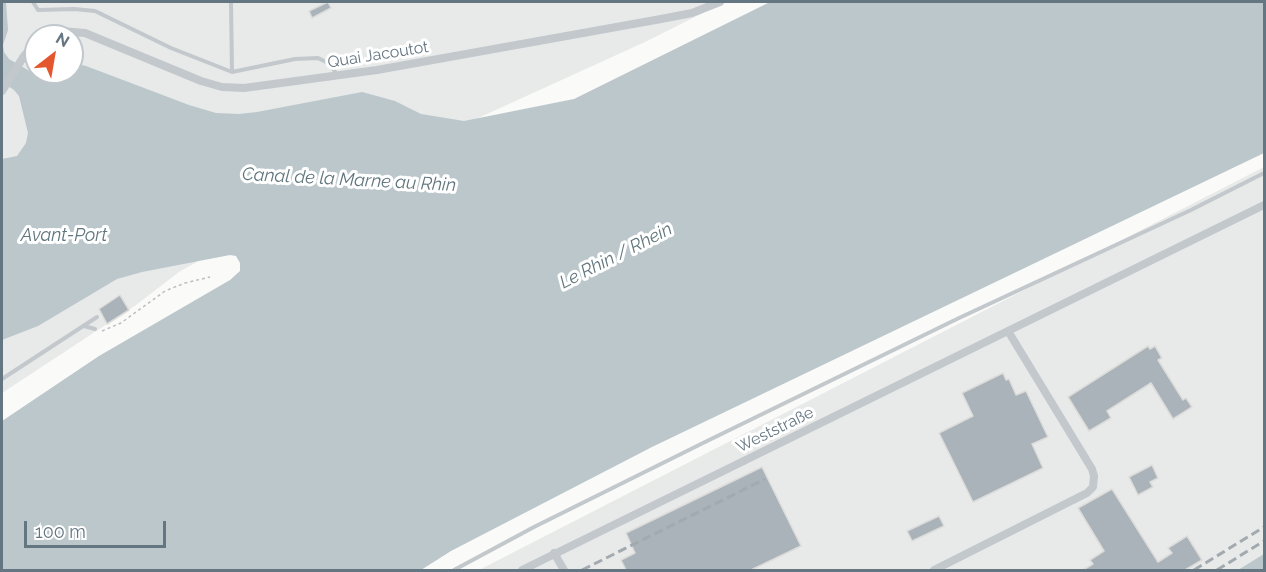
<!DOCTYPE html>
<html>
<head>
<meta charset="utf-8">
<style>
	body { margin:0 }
	#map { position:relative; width:1266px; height:572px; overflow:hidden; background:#fafaf8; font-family:Raleway,sans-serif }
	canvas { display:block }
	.frame { position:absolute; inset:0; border:3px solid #657683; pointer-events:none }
	.north { position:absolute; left:24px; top:24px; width:60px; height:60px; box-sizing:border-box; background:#fff; border:2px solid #c1c8cd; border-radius:50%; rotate:31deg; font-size:16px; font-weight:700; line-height:24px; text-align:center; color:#657683 }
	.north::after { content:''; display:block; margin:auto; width:21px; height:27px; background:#e4572e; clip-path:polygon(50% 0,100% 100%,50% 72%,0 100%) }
	.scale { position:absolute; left:24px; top:521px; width:142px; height:27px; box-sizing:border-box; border:3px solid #657683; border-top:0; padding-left:8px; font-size:18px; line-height:21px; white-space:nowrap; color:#657683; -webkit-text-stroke:4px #fff; paint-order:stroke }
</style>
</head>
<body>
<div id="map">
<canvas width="1266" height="572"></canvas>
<div class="frame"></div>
<div class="north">N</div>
<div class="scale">100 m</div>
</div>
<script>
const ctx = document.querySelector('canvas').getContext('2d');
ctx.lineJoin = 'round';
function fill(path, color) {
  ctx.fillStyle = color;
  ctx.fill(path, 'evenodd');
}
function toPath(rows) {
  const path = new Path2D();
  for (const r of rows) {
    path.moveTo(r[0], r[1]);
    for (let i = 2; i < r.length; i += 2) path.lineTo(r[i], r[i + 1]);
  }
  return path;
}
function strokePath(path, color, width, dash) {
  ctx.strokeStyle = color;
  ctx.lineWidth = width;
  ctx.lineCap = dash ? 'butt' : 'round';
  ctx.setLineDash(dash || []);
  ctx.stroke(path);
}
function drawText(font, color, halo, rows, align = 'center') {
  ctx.font = font + ' Raleway,sans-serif';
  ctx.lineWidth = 6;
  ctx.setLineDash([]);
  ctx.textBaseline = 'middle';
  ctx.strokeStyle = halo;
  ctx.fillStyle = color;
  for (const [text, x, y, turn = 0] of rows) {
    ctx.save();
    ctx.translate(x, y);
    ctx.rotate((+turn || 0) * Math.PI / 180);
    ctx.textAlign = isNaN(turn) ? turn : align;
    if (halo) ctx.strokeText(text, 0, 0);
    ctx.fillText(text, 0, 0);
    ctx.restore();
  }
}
const built = toPath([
	[2,2,725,2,645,42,476,119,307,200,179,272,136,305,2,393],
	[36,36,72,36,72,72,36,72],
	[1264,167,1264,556,1241,570,479,570]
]);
const water = toPath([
	[2,2,6,2,8,30,3,45,4,52,9,59,33,73,72,72,72,63,86,66,189,105,216,113,239,114,257,112,362,92,395,101,421,114,464,121,574,99,770,2,1264,2,1264,153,652,447,451,551,421,570,2,570,2,421,99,356,230,280,240,271,240,263,236,256,230,255,142,272,117,279,38,326,2,340,2,159,17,156,26,143,28,133,19,96,14,90,2,82],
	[1264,554,1264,570,1238,570]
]);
const building = toPath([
	[328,2,331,8,312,18,309,11,328,2],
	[120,295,129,310,107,324,99,309,120,295],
	[1148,346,1150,349,1155,346,1162,358,1158,360,1183,400,1186,398,1192,407,1173,419,1151,383,1107,411,1111,418,1089,431,1068,397,1148,346],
	[1003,373,1006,380,1009,379,1016,395,1026,391,1048,437,1032,444,1043,468,973,502,939,433,973,416,962,393,1003,373],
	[1152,465,1158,478,1150,482,1153,487,1138,495,1129,477,1152,465],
	[762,467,801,546,751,570,626,570,621,560,635,553,626,533,762,467],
	[1112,489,1158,562,1172,553,1168,548,1187,536,1202,560,1185,570,1083,570,1093,564,1090,560,1104,551,1078,508,1112,489],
	[939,516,944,526,912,541,907,531,939,516]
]);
const path = toPath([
	[102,331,121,323,165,291,185,283,210,277]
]);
const lane = toPath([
	[33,2,38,10,74,9,95,11,171,48,232,72,295,59,318,58,330,64,337,75],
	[231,2,232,72],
	[84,326,95,329],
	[2,379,97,317],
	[454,570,534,527,703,443,959,318,1191,210,1264,173]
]);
const street = toPath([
	[45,36,61,31,85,33,201,81,222,87,244,88,377,70,661,19,692,13,720,2],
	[2,91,24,56,36,42],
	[554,553,564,570],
	[522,570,1264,205],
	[934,570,1087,493,1093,487,1094,476,1092,469,1008,331]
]);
const rail = toPath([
	[582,570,765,479],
	[1194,570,1264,527],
	[1217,570,1264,541]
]);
const streetNames = [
	["Quai Jacoutot",378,55,-9],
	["Weststraße",775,430,-26]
];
const waterNames = [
	["Canal de la Marne au Rhin",349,180,3],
	["Avant-Port",64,236],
	["Le Rhin / Rhein",616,256,-27]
];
fill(built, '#e8e9e9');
fill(water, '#bbc7cb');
fill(building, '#aab3b9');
strokePath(building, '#dcdcda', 1.5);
strokePath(path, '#bbbfc2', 1.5, [3, 3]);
strokePath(lane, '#c3c8cc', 4);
strokePath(street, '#c3c8cc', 8);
strokePath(rail, '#a2aab0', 3, [9, 4.5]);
drawText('16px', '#657683', '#fff', streetNames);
drawText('italic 18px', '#60757c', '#fff', waterNames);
</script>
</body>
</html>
